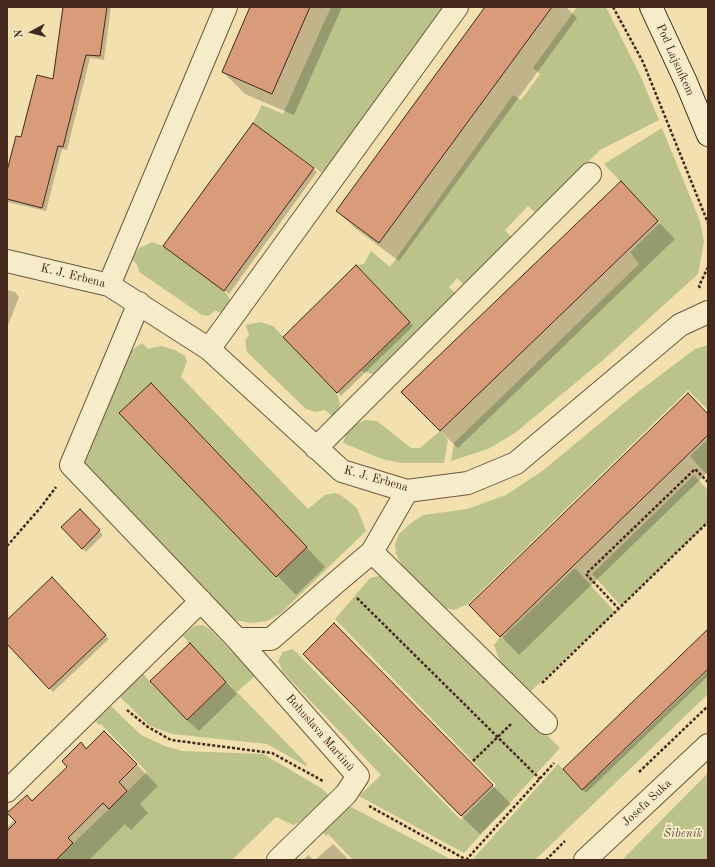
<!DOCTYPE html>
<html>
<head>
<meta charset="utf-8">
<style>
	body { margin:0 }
	#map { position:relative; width:715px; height:867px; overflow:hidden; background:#f2e1ae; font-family:"Old Standard TT",serif }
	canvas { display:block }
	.frame { position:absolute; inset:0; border:8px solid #44271d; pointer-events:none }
	.north { position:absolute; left:12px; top:12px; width:40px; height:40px; -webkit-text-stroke:3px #f7ecca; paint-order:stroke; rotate:263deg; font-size:11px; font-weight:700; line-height:16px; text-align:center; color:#44271d }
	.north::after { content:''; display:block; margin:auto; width:14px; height:18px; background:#44271d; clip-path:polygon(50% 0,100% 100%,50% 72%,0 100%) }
</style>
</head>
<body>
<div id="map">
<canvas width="715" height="867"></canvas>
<div class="frame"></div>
<div class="north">N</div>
</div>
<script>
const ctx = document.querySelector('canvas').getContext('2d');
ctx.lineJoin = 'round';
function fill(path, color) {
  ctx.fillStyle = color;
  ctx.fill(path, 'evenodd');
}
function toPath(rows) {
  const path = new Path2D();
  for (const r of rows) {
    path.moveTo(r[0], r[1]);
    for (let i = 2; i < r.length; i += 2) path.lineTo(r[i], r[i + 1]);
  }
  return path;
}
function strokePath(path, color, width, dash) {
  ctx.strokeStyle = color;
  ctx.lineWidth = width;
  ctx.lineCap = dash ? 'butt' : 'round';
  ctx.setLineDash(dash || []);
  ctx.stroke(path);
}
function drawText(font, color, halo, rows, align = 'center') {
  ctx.font = font + ' "Old Standard TT",serif';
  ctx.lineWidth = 4;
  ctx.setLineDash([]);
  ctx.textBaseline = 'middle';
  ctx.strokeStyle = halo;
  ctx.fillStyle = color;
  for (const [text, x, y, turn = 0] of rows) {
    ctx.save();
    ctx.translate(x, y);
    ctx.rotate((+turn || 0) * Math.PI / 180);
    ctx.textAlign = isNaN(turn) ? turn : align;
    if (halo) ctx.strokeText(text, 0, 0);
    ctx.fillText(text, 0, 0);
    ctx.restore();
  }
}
const green = toPath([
	[331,7,445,7,325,175,253,123,262,105,283,114],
	[577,7,606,7,640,75,659,120,600,150,537,214,528,206,505,230,512,238,465,286,457,278,449,287,457,295,382,370,372,374,361,371,410,322,356,265,364,264,371,251,390,267,513,95,521,100,540,74,533,68],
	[662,128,700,221,704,242,698,274,602,361,515,433,488,449,451,461,454,443,639,264,630,252,660,223,604,164],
	[152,242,163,246,224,291,229,297,230,306,225,313,215,311,208,316,202,315,139,272,138,266,132,259,139,248],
	[260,322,273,326,337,393,340,403,338,413,333,417,325,410,316,412,306,409,247,352,245,340,249,335,246,325],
	[142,343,148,349,161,346,175,350,185,356,187,361,181,377,308,509,325,495,334,493,341,495,357,508,366,531,280,614,267,621,252,623,234,620,86,473,83,461,125,360,132,350],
	[708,345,708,410,688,390,468,604,454,610,446,608,402,566,396,554,395,545,399,534,411,523,423,515,467,509,506,495,541,472,634,395,695,349],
	[365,420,377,421,411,448,420,448,440,431,448,440,444,463,402,463,382,459,343,443,346,434,353,426],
	[708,439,708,476,690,456],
	[694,475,708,490,708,522,621,606,592,574],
	[575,568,615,612,531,691,500,662,494,645,500,637,502,638],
	[382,575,560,748,464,853,359,796,381,775,283,672,278,661,283,652,293,649,461,820,496,785,335,619,370,578],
	[203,625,210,629,255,676,237,692,307,764,306,766,267,744,172,734,150,726,120,697,143,674,187,720,226,682,183,636,194,626],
	[708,671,708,694,535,860,476,860,474,858,558,764,582,790,601,772,602,772],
	[111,706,141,735,165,746,182,751,263,754,321,788,332,798,310,818,293,825,276,817,232,860,56,860,147,772,101,724,99,725,95,721],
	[708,773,708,860,622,860],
	[349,806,426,846,452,860,353,860,328,834,326,836,322,831]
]);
const shadow = toPath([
	[64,7,111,7,104,60,90,58,67,150,62,149,46,211,7,202,7,174,21,138,54,80],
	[251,7,342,7,294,115,245,94,223,72],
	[486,7,566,7,577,18,399,261,356,229,337,211],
	[253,125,317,172,229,294,164,246],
	[638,201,675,239,458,448,440,431],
	[356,267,413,326,341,396,284,337],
	[7,290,15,292,19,297,7,328],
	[170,403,325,567,296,595,121,413],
	[708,415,708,472,519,655,471,605],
	[80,510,103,535,86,552,62,527],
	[52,579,109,639,53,692,7,643,7,621],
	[708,631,708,676,586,793,564,769],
	[352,643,511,804,480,834,461,816],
	[202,656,237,694,199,731,187,720],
	[104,732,158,786,140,804,148,813,131,830,125,824,89,860,7,860,7,827],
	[333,844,349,860,315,860],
	[308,855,314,860,303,860]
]);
const building = toPath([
	[63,7,107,7,100,56,86,55,63,147,58,146,42,208,7,199,7,171,16,136,21,137,37,75,53,79,63,7],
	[250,7,310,7,272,94,222,72,250,7],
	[485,7,552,7,379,243,336,211,485,7],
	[253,123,314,168,224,291,163,246,253,123],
	[621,181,658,221,440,431,401,392,621,181],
	[356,265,410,322,337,393,283,337,356,265],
	[151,383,307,547,276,577,119,413,151,383],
	[688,393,708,414,708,435,500,637,469,605,688,393],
	[80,509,100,530,82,549,61,527,80,509],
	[52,577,106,635,49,689,7,644,7,620,52,577],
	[334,623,493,785,461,816,303,654,334,623],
	[708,629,708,669,582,790,563,769,708,629],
	[190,643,226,682,187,720,150,681,190,643],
	[104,731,137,764,119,782,127,791,109,809,103,803,68,838,73,843,56,860,7,860,7,831,16,822,7,813,27,795,32,801,67,767,62,761,81,742,86,749,104,731]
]);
const path = toPath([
	[613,7,643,62,708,223],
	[700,288,699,286,708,267],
	[7,546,41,507,56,487],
	[357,598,540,779],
	[619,609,586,574,695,469,708,482],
	[542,683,708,522],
	[127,710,148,727,171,740,272,753,323,781],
	[473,761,511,724],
	[639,772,708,706],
	[369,806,465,859],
	[466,860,554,763],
	[546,860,565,841]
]);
const street = toPath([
	[7,261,109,285,209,349,342,471,407,491,468,483,516,463,680,325,708,312],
	[109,285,226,7],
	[139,303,71,465,237,639,271,639,339,580,372,552,407,491],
	[209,349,457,7],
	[316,448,590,174],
	[372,552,546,723],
	[237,639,358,776,346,794,278,860],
	[7,791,201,601],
	[585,860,708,745]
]);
const secondary = toPath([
	[651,7,686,82,708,135]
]);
const streetNames = [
	["Pod Lajsníkem",675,60,66],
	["K. J. Erbena",73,276,14],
	["K. J. Erbena",376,479,16],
	["Bohuslava Martinů",320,733,49],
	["Josefa Suka",647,803,-43]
];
const parkNames = [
	["Šibeník",683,834]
];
fill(green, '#bbc28a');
fill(shadow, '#0003');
fill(building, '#d89c7b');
strokePath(building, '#44271d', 1);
strokePath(street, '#705641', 24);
strokePath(secondary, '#44271d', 24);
strokePath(path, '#44271d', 2.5, [3, 2]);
strokePath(street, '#f7ecca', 22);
strokePath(secondary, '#f7ecca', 22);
drawText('12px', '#44271d', '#f7ecca', streetNames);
drawText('italic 12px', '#624e38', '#f7ecca', parkNames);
</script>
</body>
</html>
